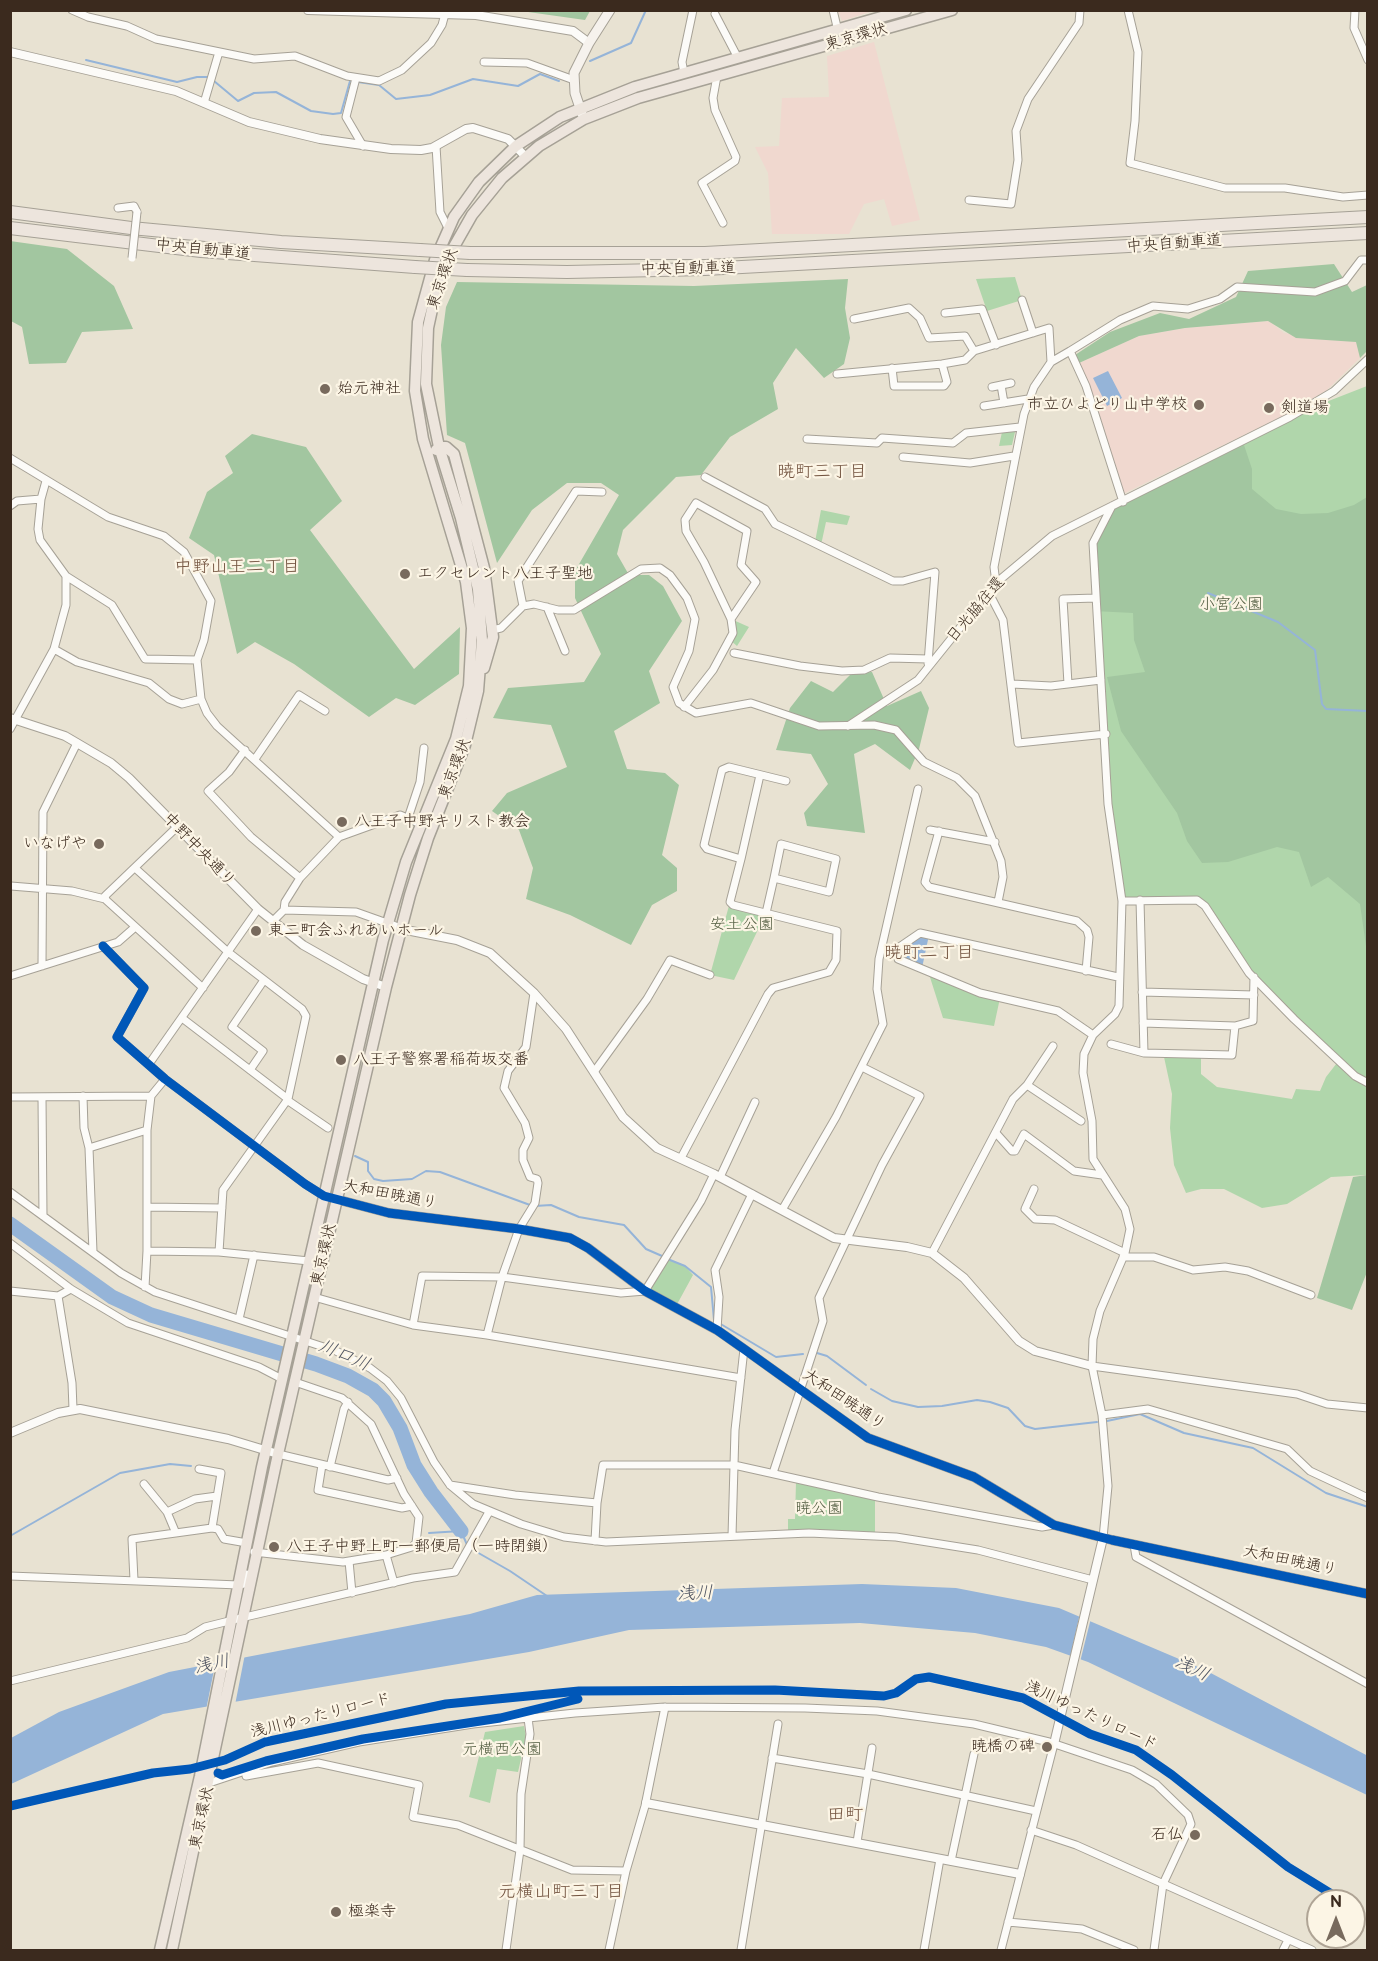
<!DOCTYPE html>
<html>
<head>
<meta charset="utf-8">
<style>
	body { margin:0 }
	#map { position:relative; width:1378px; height:1961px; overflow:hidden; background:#e8e2d2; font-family:"Balsamiq Sans",sans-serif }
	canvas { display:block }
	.frame { position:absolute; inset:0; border:12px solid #3b2a1e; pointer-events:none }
	.north { position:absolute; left:1306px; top:1889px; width:60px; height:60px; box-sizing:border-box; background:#fcf5e5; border:2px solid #afa495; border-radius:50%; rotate:0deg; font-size:16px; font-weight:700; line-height:24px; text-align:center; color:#3b2a1e }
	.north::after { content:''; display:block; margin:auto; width:21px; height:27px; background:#786a5d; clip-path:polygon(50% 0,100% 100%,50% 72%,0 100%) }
</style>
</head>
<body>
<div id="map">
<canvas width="1378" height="1961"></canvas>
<div class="frame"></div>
<div class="north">N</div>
</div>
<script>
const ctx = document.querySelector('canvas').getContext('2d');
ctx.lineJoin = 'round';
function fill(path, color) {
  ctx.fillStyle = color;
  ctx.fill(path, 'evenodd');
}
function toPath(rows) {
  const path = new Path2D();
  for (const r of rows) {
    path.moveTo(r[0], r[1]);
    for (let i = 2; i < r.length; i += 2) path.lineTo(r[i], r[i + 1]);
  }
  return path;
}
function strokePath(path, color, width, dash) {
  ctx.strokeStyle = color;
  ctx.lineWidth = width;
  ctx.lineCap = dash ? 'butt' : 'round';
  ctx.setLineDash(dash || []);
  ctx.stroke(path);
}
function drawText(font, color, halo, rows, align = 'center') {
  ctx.font = font + ' "Balsamiq Sans","Klee One",sans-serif';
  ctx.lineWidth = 4.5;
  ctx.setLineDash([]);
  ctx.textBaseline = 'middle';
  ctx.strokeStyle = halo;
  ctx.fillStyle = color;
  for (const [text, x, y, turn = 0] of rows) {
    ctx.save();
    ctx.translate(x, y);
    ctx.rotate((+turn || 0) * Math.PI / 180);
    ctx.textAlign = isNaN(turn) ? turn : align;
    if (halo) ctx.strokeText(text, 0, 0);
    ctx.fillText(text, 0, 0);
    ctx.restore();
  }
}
const built = toPath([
	[838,11,838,10,873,11,842,21],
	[874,42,920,220,892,226,884,199,864,204,849,234,772,234,768,173,755,147,779,146,782,98,829,97,827,56],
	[1269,321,1284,333,1357,342,1360,358,1327,390,1289,413,1123,494,1094,397,1079,363,1139,336,1185,328]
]);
const green = toPath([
	[1015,277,1022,300,987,311,976,279],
	[1367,386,1367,1175,1331,1177,1287,1204,1262,1208,1224,1189,1201,1189,1186,1193,1174,1165,1170,1128,1172,1094,1164,1057,1201,1058,1201,1074,1217,1087,1292,1099,1296,1089,1320,1091,1326,1077,1340,1059,1294,1019,1259,980,1197,900,1122,901,1112,830,1098,633,1112,510,1326,402],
	[1002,432,1015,432,1012,445,999,446],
	[821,510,850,516,847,525,826,522,821,545,815,542],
	[731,619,749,627,737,646,730,640],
	[730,902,766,913,734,980,710,975],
	[928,971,1000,998,994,1026,943,1018],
	[667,1258,685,1266,693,1275,675,1308,645,1291],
	[796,1482,875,1498,875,1533,788,1531,788,1519,795,1519],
	[524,1726,526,1737,518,1772,497,1769,490,1803,469,1797,485,1732]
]);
const forest = toPath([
	[521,11,590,11,585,20],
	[10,241,67,249,114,286,133,329,82,332,66,363,29,364,22,327,11,321],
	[1334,264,1352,292,1367,285,1367,351,1360,358,1356,342,1296,338,1268,321,1185,328,1139,336,1079,363,1075,355,1110,332,1160,313,1189,319,1236,297,1248,271],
	[848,279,845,308,850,338,844,364,824,378,796,348,773,383,778,409,730,437,701,475,676,477,623,530,617,554,629,575,649,575,663,586,682,621,649,671,660,703,614,731,627,769,665,773,679,785,662,855,677,868,677,891,652,905,631,945,570,915,526,899,533,868,519,830,492,811,507,793,567,767,551,725,493,718,508,688,584,682,601,654,575,598,575,571,619,495,601,483,567,483,532,510,497,563,465,443,447,435,441,345,446,307,457,282,694,286],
	[252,434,306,447,342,501,310,530,414,669,460,627,459,674,415,705,396,698,369,717,294,664,255,642,237,654,214,555,189,538,207,492,233,473,225,456],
	[1244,445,1252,469,1252,489,1276,509,1301,514,1328,513,1354,505,1367,497,1367,953,1360,904,1328,877,1311,887,1299,852,1277,847,1228,862,1202,863,1187,841,1177,813,1121,731,1107,677,1145,672,1134,640,1133,613,1094,611,1093,543,1112,510],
	[872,672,887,706,921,691,929,708,919,749,910,770,875,744,854,754,865,833,807,826,804,813,828,784,811,754,776,750,790,708,811,681,833,692,852,673],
	[1367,1175,1367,1272,1352,1310,1317,1298,1353,1177]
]);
const water = toPath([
	[1108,371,1122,398,1107,406,1093,378],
	[920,933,929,935,922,968,898,959,898,948],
	[862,1584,956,1588,1059,1608,1205,1670,1368,1756,1367,1795,1088,1662,1046,1647,975,1633,860,1623,629,1630,529,1652,163,1714,11,1784,11,1738,59,1712,169,1672,470,1614,537,1595]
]);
const pier = toPath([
	[1080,1613,1091,1618,1080,1662,1070,1658],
	[245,1654,235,1705,206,1710,216,1660]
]);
const stream = toPath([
	[86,60,177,82,197,77,208,77],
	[590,61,631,43,646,10],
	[214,81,238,101,254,93,276,92,311,111,333,114,341,113,350,81],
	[358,82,379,85,396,99,430,95,473,79,518,86,540,74,559,81],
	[1208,593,1278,622,1315,650,1322,704,1326,709,1368,711],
	[355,1156,368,1162,368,1171,374,1179,383,1181,412,1179,426,1171,440,1172,530,1205],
	[535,1206,551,1205,579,1217,624,1225,646,1249,662,1256],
	[670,1260,685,1266,711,1287,714,1320,776,1357,803,1354],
	[817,1353,827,1356,866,1385],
	[871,1389,892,1401,918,1407,942,1406,977,1400,990,1402,1008,1408,1025,1426,1035,1429,1097,1422],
	[1107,1421,1140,1414,1184,1433,1253,1448,1326,1493,1368,1507],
	[429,1533,461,1531,468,1547,510,1571,547,1596],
	[10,1536,120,1473,170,1464,191,1466]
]);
const river = toPath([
	[10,1224,112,1297,151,1315,316,1364,348,1376,373,1390,384,1401,400,1428,414,1465,431,1492,461,1531]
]);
const minor = toPath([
	[72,10,88,17,127,26,156,39,254,59,295,56,347,76,379,81,402,70,431,43,442,25,445,14],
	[833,10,838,31],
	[1128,10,1138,52,1135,121,1130,163,1225,188,1285,188,1343,197,1368,195],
	[1355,10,1354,28,1368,60],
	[715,14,738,58],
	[484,62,527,63,574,80],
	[684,73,682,62,693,10],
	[717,76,713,98,715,110,736,157,735,161,702,183,723,223],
	[356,78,346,117,363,146],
	[204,103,219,52],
	[436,146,440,212,448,228],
	[969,200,1011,204,1018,160,1016,131,1028,99,1079,23,1080,10],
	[118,208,134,206,137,212],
	[1022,300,1033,333],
	[945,313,982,309,996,345],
	[854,319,909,308,920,318,929,338,965,336,974,351,1049,328,1051,362],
	[1070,351,1120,320,1153,306,1188,309,1220,299,1237,287,1315,292,1345,281,1361,260,1368,260],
	[892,368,894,386,944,386,947,382,942,364],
	[837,374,942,364,965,360,974,351],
	[1001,385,1004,403],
	[992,387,1011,383],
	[984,406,1028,399],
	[807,439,877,443,882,438,953,443,966,433,1020,427],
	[903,457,970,463,1014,456],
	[10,458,108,517,164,536,184,552,211,601,204,640,197,660,201,699,207,713,217,726,339,837],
	[705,477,765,509,775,524,893,581,903,581,935,572,928,663],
	[10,506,17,501,41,499],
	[66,576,112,605,145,659,197,660],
	[996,583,994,567,1024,414,1034,387,1051,362,1070,351,1086,386,1123,502],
	[989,593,1003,620,1018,743,1106,734],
	[523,606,518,581,576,491,602,492],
	[547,607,565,651],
	[492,630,501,628,523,606,534,604,558,610,574,610,641,569,660,568,670,575,687,598,695,619,689,651,673,687,679,703,696,713,751,703,819,726,874,725,896,730,924,762,957,778,975,796,1001,861,1003,877,998,902],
	[54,649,77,662,149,683,169,699,182,704,201,699],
	[734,653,800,666,842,671,864,670,890,658,928,659],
	[1012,684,1051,686,1101,680],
	[1068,684,1063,599,1096,598],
	[684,707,713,670,733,633,731,619,704,562,686,531,685,520,696,503,747,531,741,565,756,582,731,619],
	[848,726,918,680,996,583,1052,536,1290,417,1334,391,1368,359],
	[10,729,54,649,66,605,66,576,40,540,38,529,41,499,46,481],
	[245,750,229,772,208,791,251,837,300,878],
	[255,759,299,695,325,711],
	[760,775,741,859,707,849,704,845,722,770,729,767,786,781],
	[408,818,420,782,424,748],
	[177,827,105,896,106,900,203,988],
	[930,830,995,842],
	[939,831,925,882,929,887,1077,921,1087,930,1089,937,1086,971],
	[135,868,228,952,302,1009,306,1016,288,1099,223,1190,219,1252],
	[11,886,72,891,105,899],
	[1140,900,1144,1053],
	[1122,901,1197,900,1205,906,1249,973,1294,1019,1355,1076,1368,1083],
	[284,910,356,912,387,923],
	[766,913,774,878,781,844,836,859,829,892,774,878],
	[273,921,284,910,285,902,300,878,339,837,400,815,423,825],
	[103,946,144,988,117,1037,165,1079,305,1184,324,1196],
	[42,966,43,812,77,743],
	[10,976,118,942,134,928],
	[1142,992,1254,995],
	[182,1018,288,1099],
	[1143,1023,1235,1026],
	[1093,1035,1058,1011,980,993,898,959,898,948,920,933,1118,977],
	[1111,1044,1144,1053,1232,1055,1235,1026,1253,1021,1254,977],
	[149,1064,258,909],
	[250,1070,263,1051,232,1027,264,980],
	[594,1072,647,999,670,960,710,975],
	[1027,1085,1081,1121],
	[83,1096,84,1128,89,1148,93,1252],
	[10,1097,151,1096],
	[42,1097,43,1216],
	[287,1100,328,1128],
	[996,1133,1012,1151,1015,1151,1024,1134,1074,1171,1102,1175],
	[89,1148,147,1130],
	[681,1158,768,994,773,988,829,972,836,960,837,931,733,905,730,902,741,859],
	[720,1177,755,1102],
	[1034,1189,1025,1209,1035,1219,1055,1220,1125,1253],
	[10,1192,121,1273,155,1292,336,1351,370,1368,387,1381,401,1398,434,1462,450,1485,473,1504,521,1524,564,1537,606,1542,809,1533,896,1537,978,1550,1093,1580],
	[147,1207,222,1208],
	[782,1210,836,1117,883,1024,877,989,879,959,918,789],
	[10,1243,71,1289,128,1323,259,1367,282,1379],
	[147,1251,147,1130,151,1096,165,1079],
	[932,1253,1013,1099,1027,1085,1053,1046],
	[1123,1257,1154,1257,1193,1270,1225,1267,1248,1271,1311,1295],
	[145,1287,147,1251,219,1252,309,1261],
	[10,1291,58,1296,71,1289],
	[58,1296,72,1383,73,1409],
	[314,1297,413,1325,487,1335,741,1378],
	[239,1319,254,1255],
	[413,1325,422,1276,502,1277,621,1293,645,1291,701,1201,714,1174],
	[717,1330,719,1297,715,1270,752,1194],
	[487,1335,502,1277,519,1229,535,1203,538,1183,537,1179,530,1177,523,1160,523,1150,529,1138,525,1123,504,1088,508,1071,526,1047,534,993],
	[1092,1366,1297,1394,1327,1404,1368,1408],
	[1102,1415,1148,1409,1287,1449,1310,1471,1368,1498],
	[278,1454,388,1480,397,1478],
	[322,1465,318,1490,402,1508,412,1506],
	[330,1467,344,1409,348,1402],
	[199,1469,221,1473,212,1528],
	[773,1473,823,1321,819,1298,882,1165,920,1096,862,1067],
	[144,1484,167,1512,175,1531],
	[450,1485,515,1495,597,1503,603,1465,734,1465,878,1497,1042,1527,1054,1525],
	[167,1512,195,1499,217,1496],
	[732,1536,735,1430,744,1349],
	[1103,1538,1108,1486,1102,1415,1092,1366,1093,1339,1100,1311,1125,1253,1130,1229,1125,1209,1093,1159,1092,1121,1083,1073,1084,1054,1093,1035,1115,1014,1119,1006,1122,901,1108,804,1093,543,1112,506],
	[595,1541,597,1503],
	[1134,1545,1136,1557,1368,1684],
	[254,1552,343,1562,386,1555,412,1547,416,1543,419,1517,404,1494,371,1424,342,1398,295,1382],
	[386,1555,394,1583],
	[349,1561,352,1593],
	[10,1576,239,1585,244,1584,247,1574],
	[134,1580,132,1539,212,1528,218,1529,224,1539,247,1543],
	[10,1681,187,1638,205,1627,245,1617,413,1578,455,1572,489,1512],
	[772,1758,868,1774,1036,1811],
	[246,1776,318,1763,419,1785,413,1817,458,1825,572,1870,626,1871],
	[206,1784,272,1762,359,1742,473,1724,575,1713,665,1707,805,1708,877,1711,974,1724,1049,1742,1132,1770,1156,1784,1188,1815,1191,1824,1163,1884,1154,1950],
	[1031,1830,1076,1845,1312,1950],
	[857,1842,872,1748],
	[951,1861,974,1754],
	[1008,1922,1082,1929,1134,1950],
	[506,1950,520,1850,521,1794,530,1734,528,1718],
	[609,1950,626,1871,645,1806,665,1707],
	[741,1950,778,1724],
	[924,1950,940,1859],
	[1001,1950,1054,1744],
	[1283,1950,1288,1940]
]);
const tertiary = toPath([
	[308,10,476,15,573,31,589,43],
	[10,52,176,91,249,122,320,139,391,149,421,150,432,148,466,129,473,128,508,139,526,157],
	[10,718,65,736,111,763,129,778,258,909,303,945,363,979,386,987],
	[387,923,401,929,457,940,490,953,534,993,566,1029,623,1117,657,1148,714,1174,834,1238,907,1247,932,1253,964,1278,1019,1341,1035,1351,1092,1366],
	[324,1196,389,1213,519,1229,570,1238,588,1248,645,1291,717,1330,744,1349,868,1438,974,1477,1054,1525,1112,1540,1368,1594],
	[10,1433,58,1413,80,1409,228,1439,278,1454],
	[1054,1744,1103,1538],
	[646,1803,1020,1874]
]);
const secondary = toPath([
	[582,114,575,93,574,73,589,43,610,10]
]);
const trunk = toPath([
	[436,450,439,447,446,447,454,454,484,568,493,637,484,668],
	[160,1950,200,1776,262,1467,383,940,406,862,456,739,469,686,472,628,466,582,423,439,415,391,418,322,435,260,454,217,479,182,516,146,560,117,635,87,906,10],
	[172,1950,278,1454,386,987,410,895,428,838,465,745,478,691,482,640,478,589,461,518,439,447,426,384,428,328,436,291,447,259,472,215,502,178,539,146,584,119,638,98,952,10]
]);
const motorway = toPath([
	[10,212,131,228,281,242,420,250],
	[10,228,201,251,415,267],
	[470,253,705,253,1368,217],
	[467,270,567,272,705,269,1368,233]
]);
const minorBridge = toPath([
	[132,258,137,212]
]);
const motorwayBridge = toPath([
	[420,250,470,253],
	[415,267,467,270]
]);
const cycleway = toPath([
	[103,946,144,988,117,1037,165,1079,305,1184,324,1196,389,1213,519,1229,570,1238,588,1248,645,1291,717,1330,744,1349,868,1438,974,1477,1054,1525,1112,1540,1368,1594],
	[218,1773,222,1775,266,1761,363,1739,500,1718,578,1699],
	[10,1806,153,1773,190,1769,225,1760,265,1742,446,1704,579,1691,775,1690,884,1696,896,1693,916,1679,929,1677,1023,1698,1090,1734,1136,1750,1172,1775,1288,1867,1343,1901]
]);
const markers = [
	[325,389,6,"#786a5d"],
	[1199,405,6,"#786a5d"],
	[1269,408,6,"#786a5d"],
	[405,574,6,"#786a5d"],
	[342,822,6,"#786a5d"],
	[99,844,6,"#786a5d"],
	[256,931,6,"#786a5d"],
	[341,1060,6,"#786a5d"],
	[274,1547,6,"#786a5d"],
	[1047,1747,6,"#786a5d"],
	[1195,1835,6,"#786a5d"],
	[336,1912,6,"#786a5d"]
];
const streetNames = [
	["東京環状",856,37,-16],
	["中央自動車道",1174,244,-4],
	["中央自動車道",203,250,6],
	["中央自動車道",688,269,-1],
	["東京環状",443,279,-71],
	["日光脇往還",976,610,-50],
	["東京環状",455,769,-69],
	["中野中央通り",199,850,46],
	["大和田暁通り",390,1195,11],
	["東京環状",324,1255,-77],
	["大和田暁通り",844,1400,34],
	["大和田暁通り",1290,1561,12],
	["浅川ゆったりロード",321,1716,-14],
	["浅川ゆったりロード",1091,1716,25],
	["東京環状",202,1818,-78]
];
const poiNames = [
	["始元神社",337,389],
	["市立ひよどり山中学校",1187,405,"right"],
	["剣道場",1281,408],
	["エクセレント八王子聖地",417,574],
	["八王子中野キリスト教会",354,822],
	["いなげや",87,844,"right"],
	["東二町会ふれあいホール",268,931],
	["八王子警察署稲荷坂交番",353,1060],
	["八王子中野上町一郵便局（一時閉鎖）",286,1547],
	["暁橋の碑",1035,1747,"right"],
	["石仏",1183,1835,"right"],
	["極楽寺",348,1912]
];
const parkNames = [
	["小宮公園",1231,605],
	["安土公園",742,925],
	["暁公園",819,1509],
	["元横西公園",502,1750]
];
const neighbourhoodNames = [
	["暁町三丁目",822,472],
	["中野山王二丁目",237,567],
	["暁町二丁目",929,953],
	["田町",845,1815],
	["元横山町三丁目",561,1892]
];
const waterNames = [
	["川口川",344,1356,23],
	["浅川",695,1594,-2],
	["浅川",212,1665,-12],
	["浅川",1192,1669,26]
];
fill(built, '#f0d8cf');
fill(green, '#b0d6ab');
fill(forest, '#a2c6a0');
fill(water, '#95b4d8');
fill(pier, '#e8e2d2');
strokePath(stream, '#95b4d8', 2);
strokePath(river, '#95b4d8', 15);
strokePath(minor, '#a6a196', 9);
strokePath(tertiary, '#a6a196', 10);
strokePath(secondary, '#a6a196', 11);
strokePath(trunk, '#a6a196', 13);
strokePath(motorway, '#a6a196', 14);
strokePath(minor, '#fcfbf8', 7);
strokePath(tertiary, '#fcfbf8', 8);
strokePath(secondary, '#f6f2ed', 9);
strokePath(trunk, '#ede5dd', 10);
strokePath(motorway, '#ede5dd', 12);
strokePath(minorBridge, '#a6a196', 9, []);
strokePath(motorwayBridge, '#a6a196', 14, []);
strokePath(minorBridge, '#fcfbf8', 7);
strokePath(motorwayBridge, '#ede5dd', 12);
strokePath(cycleway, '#0057b8', 9);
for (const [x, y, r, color] of markers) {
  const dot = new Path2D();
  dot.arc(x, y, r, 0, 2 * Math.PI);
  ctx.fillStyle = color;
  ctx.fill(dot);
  strokePath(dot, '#fcf5e5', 2);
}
drawText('16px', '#3b2a1e', '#fcf5e5', streetNames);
drawText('16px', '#3b2a1e', '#fcf5e5', poiNames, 'left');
drawText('16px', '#505b3f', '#fcf5e5', parkNames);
drawText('18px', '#72533f', '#fcf5e5', neighbourhoodNames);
drawText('italic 18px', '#4e5360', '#fcf5e5', waterNames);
</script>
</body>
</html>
